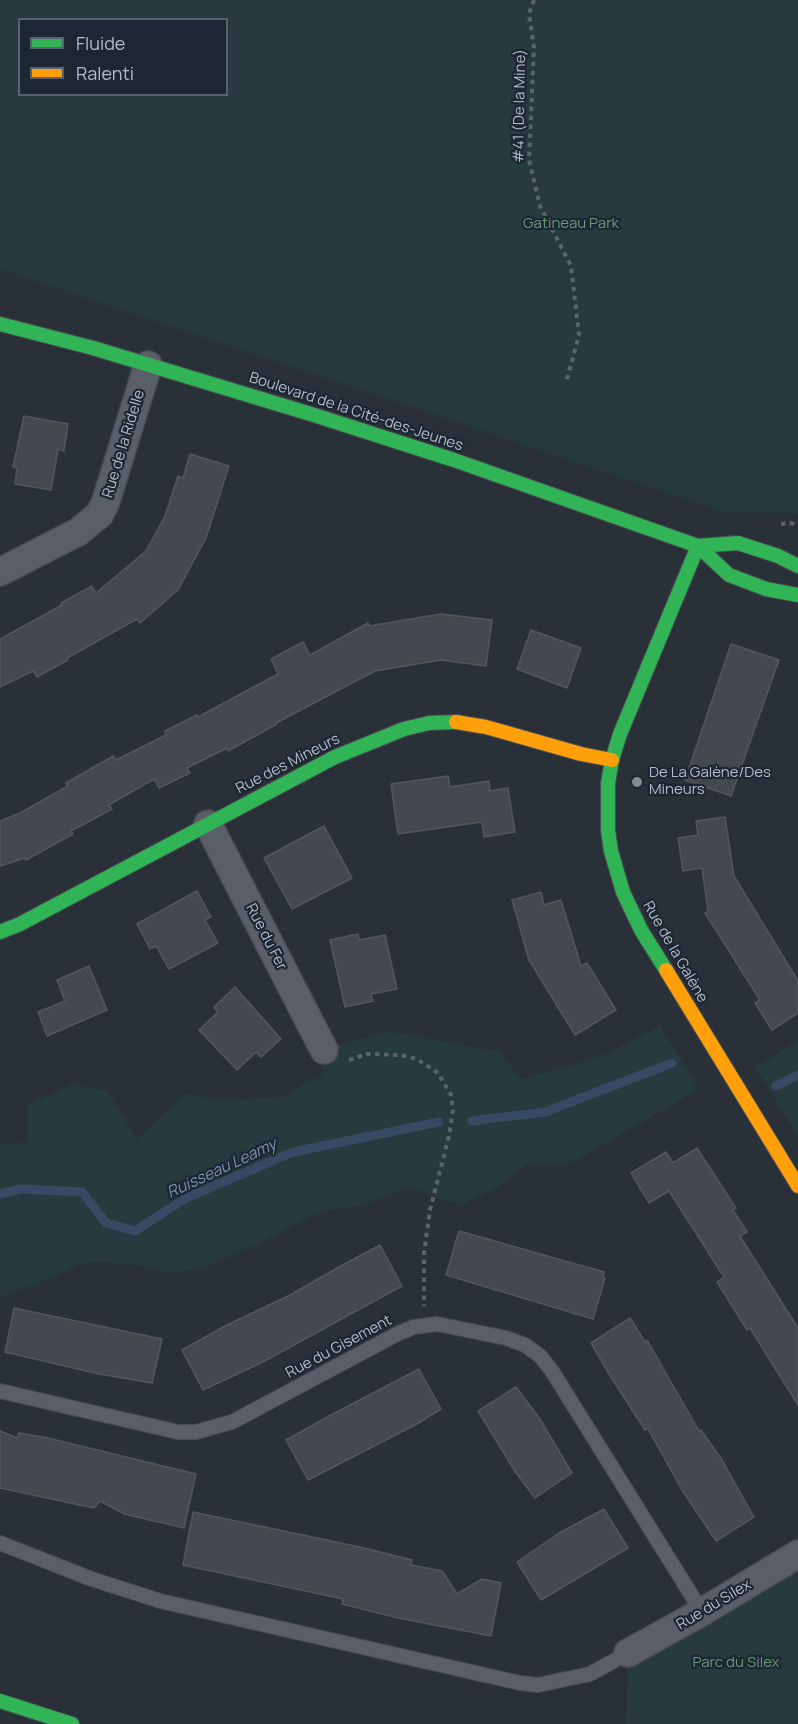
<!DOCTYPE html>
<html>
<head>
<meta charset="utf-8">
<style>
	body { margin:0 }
	#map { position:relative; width:798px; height:1724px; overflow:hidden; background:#2a3038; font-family:Manrope,sans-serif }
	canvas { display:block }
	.legend { position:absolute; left:18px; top:18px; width:210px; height:78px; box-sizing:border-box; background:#1d2633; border:2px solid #59626f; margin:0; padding:8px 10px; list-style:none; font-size:18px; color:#b4bcc9 }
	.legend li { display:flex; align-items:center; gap:12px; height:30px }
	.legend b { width:30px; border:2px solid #59626f }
</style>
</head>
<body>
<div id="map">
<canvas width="798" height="1724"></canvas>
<ul class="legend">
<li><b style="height:8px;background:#30b455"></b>Fluide</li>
<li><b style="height:8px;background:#ff9f0a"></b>Ralenti</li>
</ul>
</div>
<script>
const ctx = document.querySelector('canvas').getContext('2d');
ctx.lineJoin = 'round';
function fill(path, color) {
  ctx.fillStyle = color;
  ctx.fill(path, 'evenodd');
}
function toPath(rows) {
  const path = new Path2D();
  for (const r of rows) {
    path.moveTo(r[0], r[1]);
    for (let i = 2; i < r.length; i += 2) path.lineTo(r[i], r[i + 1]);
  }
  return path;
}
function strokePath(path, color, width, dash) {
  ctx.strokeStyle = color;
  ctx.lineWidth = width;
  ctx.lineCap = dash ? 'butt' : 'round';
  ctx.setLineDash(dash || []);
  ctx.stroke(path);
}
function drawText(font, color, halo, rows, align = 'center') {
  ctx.font = font + ' Manrope,sans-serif';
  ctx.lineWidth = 4.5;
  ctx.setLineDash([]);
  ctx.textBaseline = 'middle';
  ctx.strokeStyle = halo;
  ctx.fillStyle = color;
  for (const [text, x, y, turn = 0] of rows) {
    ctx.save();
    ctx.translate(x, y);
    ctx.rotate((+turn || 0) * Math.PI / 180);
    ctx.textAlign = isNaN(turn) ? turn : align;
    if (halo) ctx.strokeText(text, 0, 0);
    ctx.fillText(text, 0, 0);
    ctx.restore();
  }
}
const green = toPath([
	[0,0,798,0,798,515,793,513,725,512,0,269],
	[20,20,226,20,226,94,20,94],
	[660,1026,699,1089,572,1163,527,1164,498,1187,463,1204,451,1202,409,1187,367,1204,317,1213,259,1244,202,1268,169,1273,144,1266,99,1262,78,1264,59,1275,0,1298,0,1145,28,1142,27,1105,73,1084,108,1092,137,1139,186,1093,224,1101,288,1096,303,1083,322,1075,324,1050,386,1031,501,1052,520,1079,575,1064,607,1053],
	[798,1041,798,1136,755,1067],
	[798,1554,798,1724,626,1724,628,1653]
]);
const stream = toPath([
	[776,1086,798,1075],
	[472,1121,545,1112,672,1063],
	[0,1194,21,1189,82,1192,106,1223,135,1231,186,1198,293,1152,439,1122]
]);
const building = toPath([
	[24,416,68,424,64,451,58,449,51,490,15,484,17,468,13,467,24,416],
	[190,454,229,466,206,538,178,590,140,623,137,619,67,658,68,660,37,677,33,671,0,687,0,639,62,605,61,603,92,586,96,593,146,551,165,516,178,476,183,478,190,454],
	[441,614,492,620,486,666,441,660,375,671,276,723,277,724,228,751,227,748,187,768,190,773,159,788,154,779,109,805,112,809,71,831,73,834,26,860,25,858,0,866,0,821,22,812,68,786,66,783,113,756,116,760,166,735,165,731,197,715,198,717,278,674,271,659,303,642,310,655,368,623,369,626,441,614],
	[531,630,581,648,567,688,517,669,531,630],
	[731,644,779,660,731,796,685,780,731,644],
	[448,776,450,787,489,781,490,791,508,788,515,832,484,837,482,822,398,834,391,784,448,776],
	[725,817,734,876,798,981,798,1013,772,1030,755,1003,760,1000,705,913,708,911,702,868,683,871,678,838,698,835,696,821,725,817],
	[324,826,352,878,292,909,264,858,324,826],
	[197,891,211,917,205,920,218,943,169,969,156,946,150,949,137,924,197,891],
	[541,892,544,905,561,900,581,966,587,963,616,1010,575,1035,529,960,512,900,541,892],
	[358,934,359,940,385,935,397,989,371,994,373,1001,345,1007,330,940,358,934],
	[89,966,107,1010,47,1036,38,1012,65,1001,57,980,89,966],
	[235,987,281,1039,261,1057,256,1052,237,1070,199,1030,218,1012,214,1007,235,987],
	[697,1148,736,1208,733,1210,747,1232,740,1236,798,1328,798,1405,750,1328,747,1330,717,1282,724,1277,669,1191,649,1203,631,1173,666,1152,673,1163,697,1148],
	[459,1231,604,1272,603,1278,605,1278,593,1319,446,1275,459,1231],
	[380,1245,402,1286,261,1363,203,1390,182,1350,227,1325,290,1295,337,1268,380,1245],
	[14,1308,162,1339,152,1383,99,1374,5,1352,14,1308],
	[630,1318,645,1342,647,1340,699,1431,701,1430,722,1460,754,1517,716,1541,682,1490,648,1429,645,1430,612,1379,591,1343,630,1318],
	[419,1369,441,1409,417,1424,308,1480,286,1440,331,1415,419,1369],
	[516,1387,540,1419,572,1473,535,1498,516,1473,478,1411,516,1387],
	[0,1431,17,1438,19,1433,48,1438,196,1474,184,1528,124,1514,100,1501,94,1508,0,1488,0,1431],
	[604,1509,628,1548,541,1600,517,1562,559,1533,604,1509],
	[193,1512,360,1547,412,1560,411,1565,442,1571,457,1594,482,1579,501,1583,491,1636,398,1618,342,1604,343,1599,183,1565,193,1512]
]);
const path = toPath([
	[534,0,529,14,534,48,529,160,540,206,571,266,579,335,566,383],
	[781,524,790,523,798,525],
	[349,1060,367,1054,401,1055,417,1059,438,1073,451,1095,453,1110,449,1136,430,1210,424,1253,424,1306]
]);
const lane = toPath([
	[0,1391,178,1432,196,1432,232,1422,399,1333,414,1327,437,1324,506,1338,525,1345,540,1356,552,1371,702,1612],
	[0,1543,89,1578,160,1601,520,1683,538,1685,590,1674,628,1653]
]);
const street = toPath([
	[0,572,78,532,100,514,106,501,148,365],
	[208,824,324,1050],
	[628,1653,702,1612,798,1554]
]);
const fast = toPath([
	[0,324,93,348,314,415,454,460,698,546,738,543,778,556,798,566],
	[698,546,729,575,766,589,798,595],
	[0,932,20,924,335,757,404,729,429,723,456,722],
	[666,970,641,930,623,892,611,851,608,830,608,783,612,760,620,734,698,546],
	[0,1701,72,1724]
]);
const slow = toPath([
	[456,722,486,727,581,754,612,760],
	[666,970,798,1186]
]);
const markers = [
	[637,782,6,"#848b96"]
];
const streetNames = [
	["#41 (De la Mine)",520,106,-89],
	["Boulevard de la Cité-des-Jeunes",356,412,18],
	["Rue de la Ridelle",124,444,-73],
	["Rue des Mineurs",288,764,-27],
	["Rue du Fer",266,937,63],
	["Rue de la Galène",675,952,60],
	["Rue du Gisement",339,1347,-28],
	["Rue du Silex",714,1605,-31]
];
const parkNames = [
	["Gatineau Park",571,224],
	["Parc du Silex",736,1663]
];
const poiNames = [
	["De La Galène/Des",649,773],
	["Mineurs",649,790]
];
const waterNames = [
	["Ruisseau Leamy",222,1169,-25]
];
fill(green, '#273a3e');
strokePath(stream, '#384963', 9);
fill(building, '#444950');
strokePath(building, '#52575f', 1.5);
strokePath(lane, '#484c53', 16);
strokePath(street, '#484c53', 30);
strokePath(fast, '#484c53', 16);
strokePath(slow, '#484c53', 16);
strokePath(path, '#5d636a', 4, [4.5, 4.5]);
strokePath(lane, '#5a5e66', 14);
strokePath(street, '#5a5e66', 27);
strokePath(fast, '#30b455', 14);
strokePath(slow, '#ff9f0a', 14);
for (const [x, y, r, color] of markers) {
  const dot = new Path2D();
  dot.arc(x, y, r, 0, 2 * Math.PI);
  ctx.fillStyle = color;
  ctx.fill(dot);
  strokePath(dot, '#1d2633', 2);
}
drawText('15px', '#b4bcc9', '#1d2633', streetNames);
drawText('15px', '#6b9a76', '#1d2633', parkNames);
drawText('15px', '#b4bcc9', '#1d2633', poiNames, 'left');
drawText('italic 16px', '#7c92b1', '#1d2633', waterNames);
</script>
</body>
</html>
